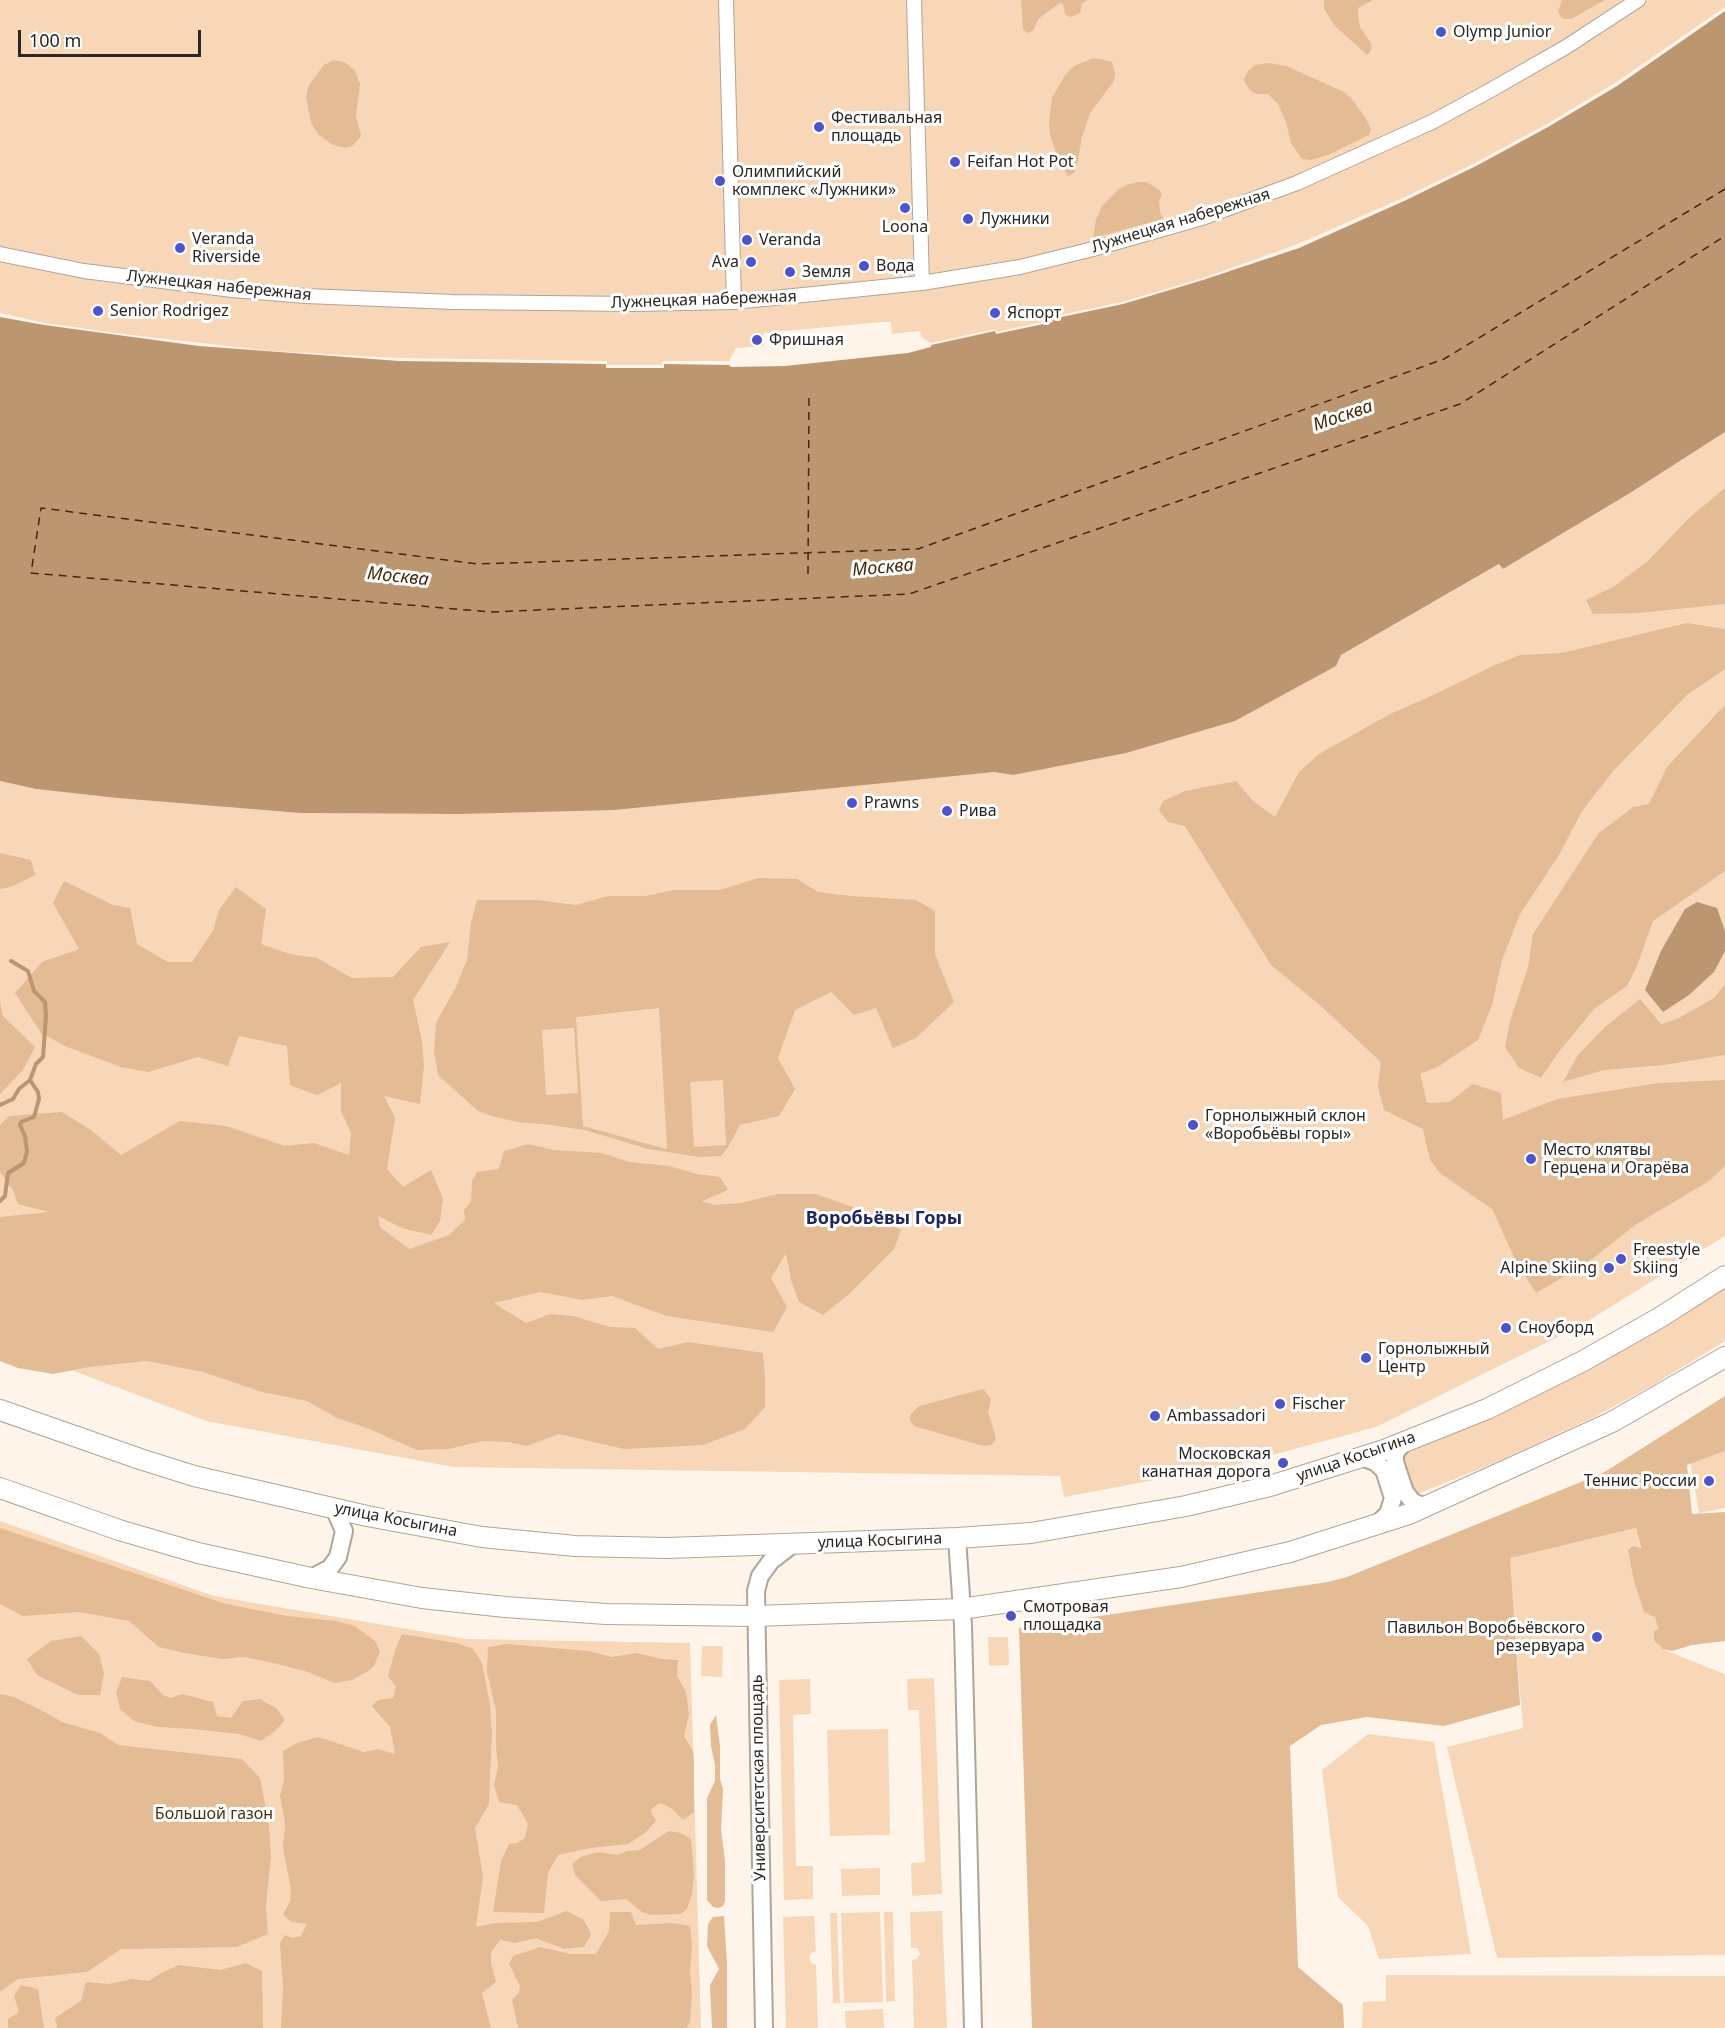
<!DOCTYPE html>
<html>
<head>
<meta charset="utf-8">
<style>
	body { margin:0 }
	#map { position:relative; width:1725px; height:2028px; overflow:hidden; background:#fff4e9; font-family:"Noto Sans",sans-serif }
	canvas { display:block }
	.scale { position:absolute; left:18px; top:30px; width:183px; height:27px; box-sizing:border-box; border:3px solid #2c2722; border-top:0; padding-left:8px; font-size:18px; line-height:21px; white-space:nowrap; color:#2c2722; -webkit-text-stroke:4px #fff; paint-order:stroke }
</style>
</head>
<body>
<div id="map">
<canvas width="1725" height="2028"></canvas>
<div class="scale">100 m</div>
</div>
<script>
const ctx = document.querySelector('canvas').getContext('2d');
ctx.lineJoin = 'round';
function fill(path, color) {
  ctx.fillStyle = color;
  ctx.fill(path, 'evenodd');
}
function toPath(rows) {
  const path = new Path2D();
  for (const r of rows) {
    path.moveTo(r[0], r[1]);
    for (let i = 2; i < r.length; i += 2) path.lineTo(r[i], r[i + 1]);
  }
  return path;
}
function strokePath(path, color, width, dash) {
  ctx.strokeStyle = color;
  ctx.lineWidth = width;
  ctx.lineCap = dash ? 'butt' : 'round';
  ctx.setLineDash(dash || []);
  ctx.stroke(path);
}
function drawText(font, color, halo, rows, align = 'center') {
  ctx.font = font + ' "Noto Sans",sans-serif';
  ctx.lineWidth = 6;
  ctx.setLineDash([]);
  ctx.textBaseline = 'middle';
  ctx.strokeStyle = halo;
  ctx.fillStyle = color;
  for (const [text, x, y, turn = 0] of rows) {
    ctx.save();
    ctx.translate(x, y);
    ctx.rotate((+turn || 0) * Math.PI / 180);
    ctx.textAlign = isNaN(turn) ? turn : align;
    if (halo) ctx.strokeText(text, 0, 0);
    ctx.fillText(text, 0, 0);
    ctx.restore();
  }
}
const green = toPath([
	[0,0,1725,0,1725,7,1615,83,1547,124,1475,163,1403,198,1298,244,1203,278,1122,302,1051,317,1051,320,996,332,995,329,931,343,921,337,920,331,892,334,891,322,882,322,763,333,764,346,736,348,729,361,663,361,662,365,607,365,607,361,399,358,272,351,123,334,45,323,0,313],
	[1725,432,1725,1236,1580,1326,1376,1427,1235,1465,1064,1497,1060,1476,453,1467,206,1421,0,1343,0,781,36,789,117,798,300,813,459,814,994,772,1013,775,1235,721,1335,666,1341,655,1500,564,1503,569,1630,493],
	[1725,1286,1725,1341,1648,1388,1594,1417,1501,1460,1420,1493,1415,1493,1396,1455],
	[1725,1448,1725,1508,1699,1513,1689,1454],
	[0,1521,214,1596,466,1639,690,1643,701,2028,0,2028],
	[1636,1528,1662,1649,1725,1674,1725,1955,1497,1958,1447,1747,1523,1728,1509,1558],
	[988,1637,1008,1637,1009,1665,989,1666],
	[702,1646,723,1646,722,1677,701,1676],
	[934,1678,942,1894,912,1896,911,1863,925,1862,919,1710,908,1710,907,1679],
	[810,1679,811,1714,793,1715,796,1866,813,1866,813,1899,784,1900,779,1680],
	[888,1729,890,1835,830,1836,827,1730],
	[1368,1734,1434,1742,1471,1954,1379,1959,1368,1926,1338,1897,1322,1770],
	[880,1868,880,1895,842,1896,841,1869],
	[942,1911,947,2028,914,2028,912,1960,917,1959,920,1954,917,1948,911,1948,910,1912],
	[880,1912,883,2002,844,2003,841,1913],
	[884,1912,893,1912,895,2001,886,2002],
	[830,1913,837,1913,840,2003,833,2003],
	[814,1916,816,1951,811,1953,809,1958,811,1963,816,1965,818,2028,786,2028,783,1917],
	[1386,1975,1725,1976,1725,2028,1362,2028,1363,2002,1386,2001],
	[883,2009,884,2028,846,2028,845,2011]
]);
const forest = toPath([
	[1021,0,1088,0,1082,3,1080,13,1071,17,1065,14,1063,4,1060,3,1039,18,1033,31,1027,33,1023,29],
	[1324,0,1373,0,1358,8,1358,14,1360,27,1372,45,1370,52,1367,55,1334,25,1324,9],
	[1562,0,1605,0,1571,19,1565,19,1562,18,1558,12],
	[1094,58,1112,62,1115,73,1114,81,1090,113,1082,137,1077,165,1074,173,1068,176,1058,159,1050,135,1049,122,1052,98,1065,75,1074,66],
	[334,60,346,63,355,71,360,84,356,116,361,136,352,146,345,148,333,145,318,134,311,123,306,97,309,85,324,65],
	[1269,63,1286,66,1342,91,1351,98,1365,117,1371,129,1369,135,1328,155,1311,160,1302,159,1291,143,1286,122,1278,104,1268,94,1257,94,1251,91,1245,83,1244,79,1248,71,1255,65],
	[1137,182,1147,182,1158,189,1162,194,1159,201,1160,212,1163,219,1093,238,1096,220,1102,206,1118,190,1127,185],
	[1725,488,1725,604,1639,613,1593,614,1586,600,1613,587,1648,561,1689,518],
	[1687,623,1725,629,1725,669,1688,694,1614,770,1582,811,1559,855,1520,914,1502,960,1492,1005,1478,1040,1439,1066,1420,1074,1427,1103,1449,1102,1473,1084,1501,1093,1503,1120,1557,1099,1659,1083,1725,1080,1725,1166,1709,1181,1635,1225,1587,1263,1536,1293,1515,1259,1492,1209,1440,1173,1430,1160,1423,1129,1384,1110,1378,1087,1381,1062,1321,1006,1271,965,1185,826,1168,822,1159,810,1163,801,1185,791,1236,781,1253,801,1275,817,1299,772,1319,754,1390,714,1427,698,1493,666,1520,655,1562,653],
	[1725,705,1725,871,1653,921,1637,966,1627,986,1594,1009,1557,1054,1541,1078,1519,1068,1505,1047,1510,1021,1528,967,1533,934,1598,834,1633,807,1649,804,1667,767],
	[0,853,31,860,35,875,11,887,0,889],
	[758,878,797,879,818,892,850,896,916,900,935,911,935,954,954,1002,916,1038,893,1048,876,1008,854,1015,831,992,795,1010,778,1058,795,1089,779,1116,740,1125,728,1147,721,1156,700,1157,648,1149,585,1130,544,1124,517,1122,492,1116,478,1111,438,1075,434,1051,436,1023,456,987,467,960,471,923,477,900,537,900,576,905,608,896,645,896,675,890,720,890],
	[659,1008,667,1148,666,1149,583,1126,576,1017],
	[574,1028,578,1093,546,1095,542,1030],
	[723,1080,726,1145,694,1147,690,1082],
	[64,881,113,905,130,908,137,944,168,962,192,962,213,931,219,910,236,887,266,909,261,944,290,954,317,958,352,978,393,977,421,947,450,942,413,1000,422,1041,424,1066,420,1104,384,1096,395,1118,387,1169,403,1187,431,1170,443,1199,440,1221,431,1235,402,1228,378,1216,380,1227,409,1249,449,1235,465,1220,464,1210,471,1202,472,1181,477,1172,499,1169,504,1151,528,1144,554,1150,602,1153,629,1162,669,1166,697,1174,720,1177,728,1190,702,1201,714,1205,741,1203,778,1194,816,1194,861,1210,901,1230,894,1249,849,1294,823,1315,799,1302,791,1280,786,1253,771,1278,787,1307,773,1332,667,1316,612,1296,583,1300,540,1292,494,1303,526,1323,550,1314,573,1316,610,1327,635,1328,658,1349,688,1342,763,1353,765,1377,765,1407,745,1429,703,1445,624,1449,559,1434,527,1446,509,1442,482,1441,449,1449,417,1450,367,1428,337,1418,307,1401,262,1392,203,1372,147,1361,89,1367,53,1374,18,1368,0,1361,0,1217,49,1212,18,1204,13,1190,0,1172,0,1125,9,1116,62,1112,91,1130,121,1155,180,1121,226,1126,285,1146,314,1143,349,1155,351,1133,341,1111,341,1083,317,1095,290,1085,287,1046,239,1036,228,1066,198,1057,148,1072,121,1067,67,1047,41,1033,15,993,42,962,79,949,53,903],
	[1725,984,1725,1055,1664,1065,1604,1070,1563,1082,1578,1055,1605,1027,1640,999,1661,1024,1677,1019,1714,998],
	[0,1002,3,1016,35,1047,23,1070,0,1094],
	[983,1389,991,1399,988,1412,996,1438,993,1444,986,1446,980,1445,914,1426,910,1421,910,1415,919,1406],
	[1725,1396,1725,1451,1687,1465,1692,1514,1725,1512,1725,1641,1692,1645,1672,1651,1662,1649,1661,1646,1654,1641,1654,1631,1658,1629,1655,1617,1644,1612,1634,1581,1628,1550,1633,1546,1641,1548,1636,1528,1510,1558,1520,1705,1444,1726,1367,1717,1321,1725,1290,1746,1298,1967,1343,2005,1344,2028,1032,2028,1019,1628,1328,1582,1347,1577,1603,1473],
	[0,1528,226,1604,287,1616,336,1621,355,1626,375,1641,380,1651,374,1666,368,1671,352,1680,335,1683,305,1671,273,1663,244,1657,223,1659,184,1653,159,1647,129,1621,80,1612,23,1616,0,1604],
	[402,1634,456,1643,473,1649,482,1663,490,1705,492,1732,489,1804,475,1828,483,1877,476,1927,495,1923,537,1922,567,1911,584,1920,591,1934,584,1947,564,1949,536,1938,515,1943,500,1940,491,1952,491,1962,496,1982,482,1993,491,2028,281,2028,283,1988,280,1943,285,1935,292,1938,301,1936,307,1924,292,1922,283,1915,290,1901,291,1889,283,1848,285,1823,280,1795,284,1780,283,1751,297,1743,318,1737,364,1752,378,1749,395,1754,390,1727,372,1706,378,1700,393,1698,396,1687,388,1676,396,1648],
	[81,1636,99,1654,104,1674,100,1695,78,1695,37,1675,27,1659,51,1641],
	[507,1644,588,1651,612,1657,636,1653,662,1659,678,1660,677,1676,686,1692,689,1715,684,1736,693,1751,694,1762,694,1812,683,1820,671,1808,660,1803,650,1810,656,1821,645,1833,628,1844,590,1848,558,1855,548,1873,544,1913,493,1912,501,1861,509,1844,517,1843,525,1838,528,1824,517,1805,499,1802,494,1785,498,1767,496,1747,496,1711,487,1672,488,1647],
	[122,1677,150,1681,163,1695,171,1698,182,1694,213,1702,217,1716,231,1718,243,1701,260,1699,277,1709,285,1720,275,1731,261,1741,239,1734,193,1729,158,1727,134,1721,120,1709,116,1693],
	[0,1694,14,1697,39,1709,62,1722,100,1733,118,1745,242,1759,260,1778,269,1826,271,1857,266,1905,268,1934,237,1947,121,1949,87,1972,18,1979,0,1992],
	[716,1715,720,1746,720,1779,723,1789,721,1829,725,1861,725,1901,723,1906,718,1908,713,1907,707,1900,707,1798,715,1781,715,1765,711,1746,710,1725],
	[669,1831,681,1833,691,1839,694,1875,692,1894,687,1909,681,1914,651,1915,642,1912,626,1899,601,1901,575,1875,572,1864,581,1857,598,1852,618,1855,628,1851,640,1850],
	[610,1912,631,1912,636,1925,673,1923,690,1926,692,1946,690,1969,692,1994,690,2022,687,2028,518,2028,512,2000,519,1992,520,1986,509,1964,513,1956,540,1947,571,1954,596,1954,609,1931],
	[724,1916,727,1962,727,2028,712,2028,710,1985,719,1969,707,1946,708,1924,713,1917],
	[246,1963,262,1971,263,2028,57,2028,55,2018,81,2001,86,1982,108,1984,132,1979,149,1981,161,1973,179,1965,220,1970],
	[21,1985,38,1989,44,2028,8,2028,8,2019,19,2012,14,1996]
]);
const water = toPath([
	[1725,11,1725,432,1630,493,1503,569,1499,564,1341,655,1336,666,1235,721,1126,753,1013,775,994,772,614,810,459,814,300,813,117,798,36,789,0,781,0,317,44,325,199,346,399,361,606,364,606,368,664,368,664,364,729,365,731,367,785,366,908,353,931,347,931,345,995,331,996,334,1053,322,1052,319,1123,304,1203,280,1299,248,1404,201,1476,166,1548,127,1617,86],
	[1697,902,1717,908,1725,931,1725,951,1714,972,1689,995,1663,1012,1645,990,1661,951,1685,909]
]);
const stream = toPath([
	[0,1105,13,1099,19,1089,30,1080],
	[0,1201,5,1196,8,1173,24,1163,27,1151,25,1136,20,1125,21,1122,34,1117,39,1099,38,1092,30,1080,36,1064,43,1057,46,1015,45,1002,34,991,28,971,11,961]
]);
const ferry = toPath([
	[1725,189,1444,359,918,549,478,564,41,508,31,573,491,612,909,594,1460,404,1725,236],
	[808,574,809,395]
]);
const minor = toPath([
	[726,0,734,302],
	[914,0,922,283],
	[0,254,84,271,232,290,306,296,453,302,633,304,734,302,922,283,1020,267,1093,249,1202,218,1297,183,1432,122,1489,91,1566,47,1638,0]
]);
const tertiary = toPath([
	[1405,1441,1395,1453,1395,1462,1405,1492,1413,1502,1425,1507],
	[1361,1457,1375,1462,1384,1470,1393,1498,1388,1514,1377,1524],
	[957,1538,963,1625,973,2028],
	[311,1578,330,1568,338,1557,344,1531,334,1508],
	[764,2028,756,1591,760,1576,771,1561,793,1544]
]);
const secondary = toPath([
	[0,1410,140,1459,194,1476,367,1516,482,1537,575,1546,667,1548,957,1538,1031,1533,1186,1506,1270,1486,1384,1450,1487,1409,1583,1361,1659,1318,1725,1276],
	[0,1488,119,1530,198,1553,311,1578,422,1598,505,1607,606,1614,755,1616,961,1609,1181,1577,1290,1552,1409,1514,1612,1422,1725,1357]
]);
const markers = [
	[1441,32,6,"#4d54ca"],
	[819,127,6,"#4d54ca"],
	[955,162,6,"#4d54ca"],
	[720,181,6,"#4d54ca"],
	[905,208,6,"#4d54ca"],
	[968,219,6,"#4d54ca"],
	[747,240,6,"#4d54ca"],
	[180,248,6,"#4d54ca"],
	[751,262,6,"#4d54ca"],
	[864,266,6,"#4d54ca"],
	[790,272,6,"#4d54ca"],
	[98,311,6,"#4d54ca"],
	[995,313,6,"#4d54ca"],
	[757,340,6,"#4d54ca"],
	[852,803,6,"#4d54ca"],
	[947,811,6,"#4d54ca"],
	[1193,1125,6,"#4d54ca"],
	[1531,1159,6,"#4d54ca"],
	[1621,1259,6,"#4d54ca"],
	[1609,1268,6,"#4d54ca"],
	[1506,1328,6,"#4d54ca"],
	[1366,1358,6,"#4d54ca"],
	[1280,1404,6,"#4d54ca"],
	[1155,1416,6,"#4d54ca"],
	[1283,1463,6,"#4d54ca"],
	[1709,1481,6,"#4d54ca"],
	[1011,1616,6,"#4d54ca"],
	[1597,1637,6,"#4d54ca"]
];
const poiNames = [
	["Olymp Junior",1453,32],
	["Фестивальная",831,118],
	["площадь",831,136],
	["Feifan Hot Pot",967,162],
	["Олимпийский",732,172],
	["комплекс «Лужники»",732,190],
	["Лужники",980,219],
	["Loona",905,227,"center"],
	["Veranda",192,239],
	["Riverside",192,257],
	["Veranda",759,240],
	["Ava",739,262,"right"],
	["Вода",876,266],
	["Земля",802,272],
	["Senior Rodrigez",110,311],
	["Яспорт",1007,313],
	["Фришная",769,340],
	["Prawns",864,803],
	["Рива",959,811],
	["Горнолыжный склон",1205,1116],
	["«Воробьёвы горы»",1205,1134],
	["Место клятвы",1543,1150],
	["Герцена и Огарёва",1543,1168],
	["Freestyle",1633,1250],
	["Skiing",1633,1268],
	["Alpine Skiing",1597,1268,"right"],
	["Сноуборд",1518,1328],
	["Горнолыжный",1378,1349],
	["Центр",1378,1367],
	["Fischer",1292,1404],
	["Ambassadori",1167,1416],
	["Московская",1271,1454,"right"],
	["канатная дорога",1271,1472,"right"],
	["Теннис России",1697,1481,"right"],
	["Смотровая",1023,1607],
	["площадка",1023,1625],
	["Павильон Воробьёвского",1585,1628,"right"],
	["резервуара",1585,1646,"right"]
];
const streetNames = [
	["Лужнецкая набережная",1181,221,-17],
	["Лужнецкая набережная",219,286,6],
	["Лужнецкая набережная",704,300,-2],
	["улица Косыгина",1356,1457,-19],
	["улица Косыгина",396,1520,11],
	["улица Косыгина",880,1541,-2],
	["Университетская площадь",759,1778,-91]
];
const parkNames = [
	["Большой газон",214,1814]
];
const waterNames = [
	["Москва",1343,416,-19],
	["Москва",883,568,-5],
	["Москва",398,577,6]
];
const neighbourhoodNames = [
	["Воробьёвы Горы",884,1219]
];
fill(green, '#f7d7b8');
fill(forest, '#e3bb94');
fill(water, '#bc9670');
strokePath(stream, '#bc9670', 4);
strokePath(ferry, '#432809', 1.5, [8, 6]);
strokePath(minor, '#b1a498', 16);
strokePath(tertiary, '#b1a498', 20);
strokePath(secondary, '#b1a498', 22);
strokePath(minor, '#fff', 14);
strokePath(tertiary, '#fff', 16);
strokePath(secondary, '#fff', 20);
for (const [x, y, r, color] of markers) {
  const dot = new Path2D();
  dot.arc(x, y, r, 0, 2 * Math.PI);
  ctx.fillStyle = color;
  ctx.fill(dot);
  strokePath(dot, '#fff', 2);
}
drawText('16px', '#2c2722', '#fff', poiNames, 'left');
drawText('16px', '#2c2722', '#fff', streetNames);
drawText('16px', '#4c3112', '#fff', parkNames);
drawText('italic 18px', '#432809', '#fff', waterNames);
drawText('bold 18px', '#22265f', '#fff', neighbourhoodNames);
</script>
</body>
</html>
